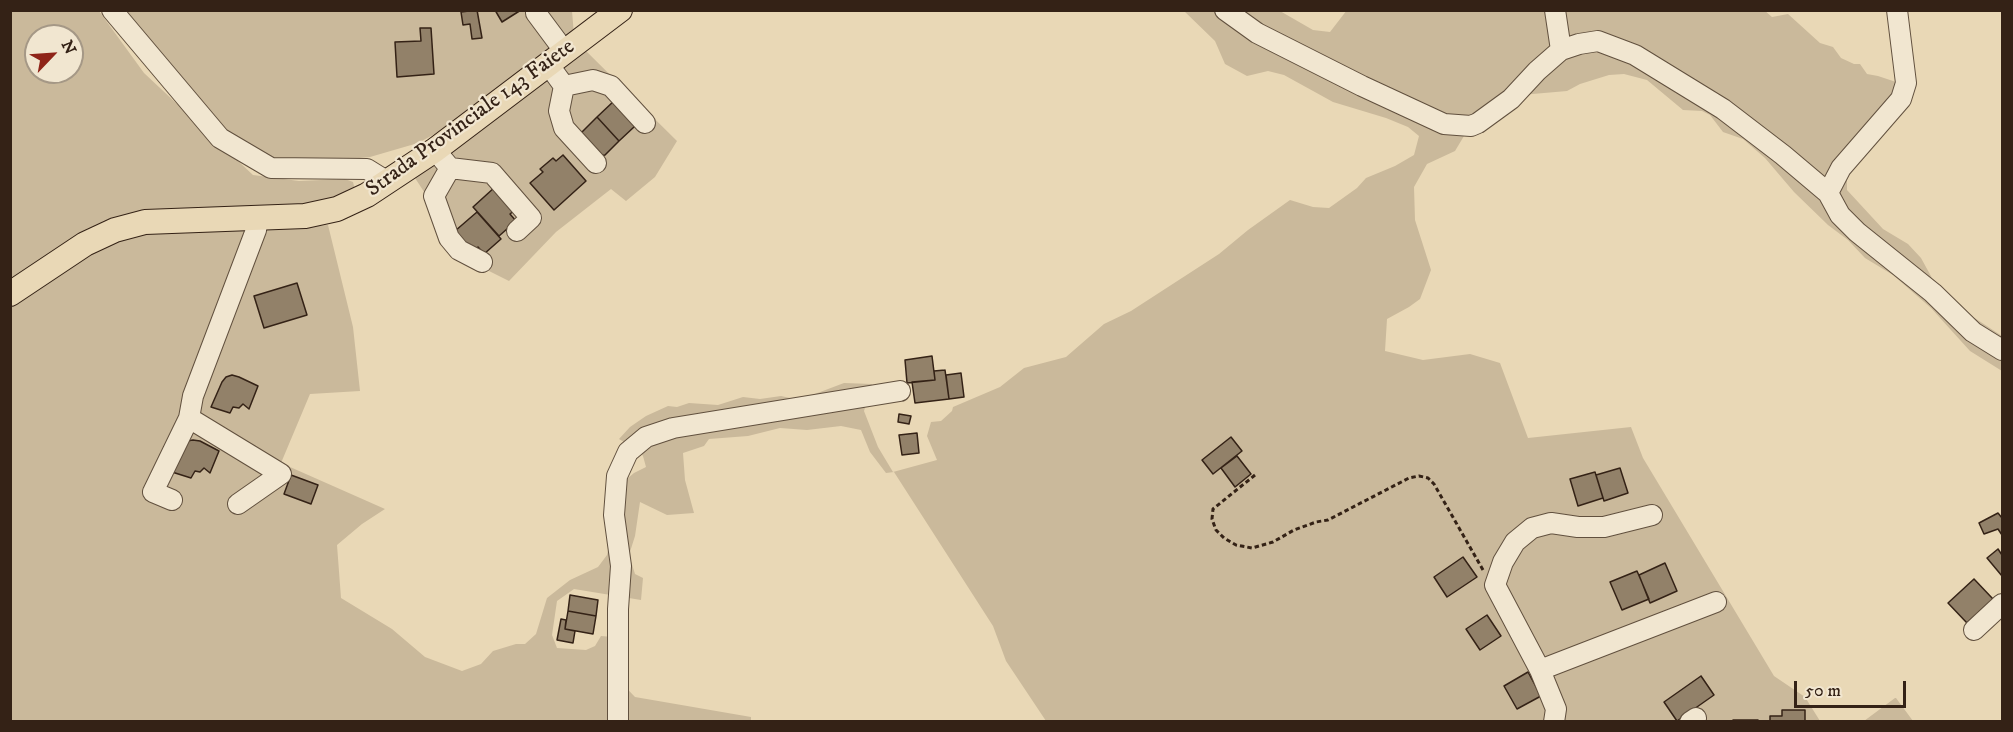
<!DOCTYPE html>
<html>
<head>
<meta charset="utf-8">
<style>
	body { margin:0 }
	#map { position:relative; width:2013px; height:732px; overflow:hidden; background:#e9d8b6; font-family:"IM FELL DW Pica",serif }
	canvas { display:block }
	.frame { position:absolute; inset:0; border:12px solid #342216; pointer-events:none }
	.north { position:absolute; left:24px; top:24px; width:60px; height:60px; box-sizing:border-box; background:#f1e6d0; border:2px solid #a59886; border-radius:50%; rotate:65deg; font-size:16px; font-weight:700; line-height:24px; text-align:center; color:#342216 }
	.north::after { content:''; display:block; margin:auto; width:21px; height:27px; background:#8f2418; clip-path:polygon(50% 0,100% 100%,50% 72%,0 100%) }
	.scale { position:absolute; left:1794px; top:681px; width:112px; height:27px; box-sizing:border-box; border:3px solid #342216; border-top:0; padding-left:8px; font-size:18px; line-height:21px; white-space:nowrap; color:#342216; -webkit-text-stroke:4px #f1e6d0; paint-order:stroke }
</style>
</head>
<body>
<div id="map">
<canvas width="2013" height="732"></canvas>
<div class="frame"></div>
<div class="north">N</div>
<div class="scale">50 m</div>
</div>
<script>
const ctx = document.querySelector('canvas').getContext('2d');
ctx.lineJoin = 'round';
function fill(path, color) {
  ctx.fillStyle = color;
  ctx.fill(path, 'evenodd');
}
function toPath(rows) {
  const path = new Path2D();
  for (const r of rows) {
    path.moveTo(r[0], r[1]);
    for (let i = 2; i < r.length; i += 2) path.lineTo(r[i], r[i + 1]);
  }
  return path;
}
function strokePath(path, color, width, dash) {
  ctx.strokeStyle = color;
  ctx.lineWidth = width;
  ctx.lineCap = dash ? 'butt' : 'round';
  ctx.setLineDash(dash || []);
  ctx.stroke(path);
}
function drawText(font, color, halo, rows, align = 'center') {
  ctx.font = font + ' "IM FELL DW Pica",serif';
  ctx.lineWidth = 4.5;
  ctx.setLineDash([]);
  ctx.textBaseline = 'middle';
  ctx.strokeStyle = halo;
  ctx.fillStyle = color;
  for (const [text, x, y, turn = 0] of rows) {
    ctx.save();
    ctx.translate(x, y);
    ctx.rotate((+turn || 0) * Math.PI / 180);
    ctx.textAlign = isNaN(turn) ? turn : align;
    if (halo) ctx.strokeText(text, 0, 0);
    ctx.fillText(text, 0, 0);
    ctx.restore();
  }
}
const green = toPath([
	[1347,10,1764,10,1772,17,1788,14,1820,43,1833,47,1841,58,1854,64,1860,64,1867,74,1878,76,1899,83,1898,95,1830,176,1847,181,1847,190,1883,229,1908,244,1921,258,1932,278,1970,315,2002,336,2002,371,1970,351,1931,308,1893,275,1865,258,1848,240,1828,225,1794,192,1765,158,1743,139,1723,132,1710,115,1702,111,1683,110,1647,80,1624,74,1609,75,1580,84,1567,91,1521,95,1467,131,1455,151,1427,164,1414,187,1415,220,1431,270,1420,299,1409,307,1387,319,1385,351,1423,360,1470,354,1500,363,1528,438,1631,427,1643,458,1774,676,1805,697,1820,721,1046,721,1006,661,993,626,894,472,886,473,870,452,861,430,841,426,807,430,780,428,748,436,709,439,704,446,683,453,685,480,694,513,667,515,640,502,635,536,629,555,635,574,643,578,641,600,574,589,557,601,552,635,557,648,586,650,595,646,601,636,613,637,610,671,635,697,751,717,751,721,11,721,10,11,99,11,144,73,253,175,299,181,345,179,353,182,355,190,248,231,328,225,353,327,360,391,310,394,281,463,385,509,362,524,337,545,341,598,392,629,425,657,462,671,481,664,493,651,516,644,525,644,536,634,547,598,570,580,598,567,607,555,622,483,634,473,646,467,643,456,639,451,619,439,630,427,646,416,668,406,677,407,689,403,718,405,743,397,760,399,781,396,799,400,844,383,872,384,864,411,878,447,893,472,937,460,927,436,931,422,941,421,952,411,953,407,1000,387,1024,368,1066,357,1104,324,1131,311,1219,254,1248,230,1290,200,1313,207,1329,208,1357,188,1366,178,1395,166,1414,155,1419,136,1408,127,1386,118,1333,102,1284,75,1268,71,1247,76,1225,64,1215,41,1184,11,1280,11,1313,30,1330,32],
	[36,36,72,36,72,72,36,72],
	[125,11,572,11,574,35,459,121,418,143,370,157,316,162,271,158,223,133],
	[585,50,677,141,655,177,626,201,611,189,556,232,509,281,457,255,430,201,415,178],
	[1896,698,1913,721,1864,721,1895,698]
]);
const building = toPath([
	[477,10,482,38,472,39,470,24,463,25,461,12,477,10],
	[495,10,521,10,502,22,495,10],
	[420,28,431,28,434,74,397,77,395,42,421,41,420,28],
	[615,100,635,123,634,127,619,141,597,117,615,100],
	[597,117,619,141,605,155,600,156,578,136,597,117],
	[563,155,586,181,554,210,530,183,543,172,540,169,553,158,556,161,563,155],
	[495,187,515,210,510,214,516,221,499,236,473,207,495,187],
	[477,212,501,239,484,254,478,247,473,251,455,231,477,212],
	[297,283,307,315,264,328,254,296,297,283],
	[932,356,935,380,907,383,905,360,932,356],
	[945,370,949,399,915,403,912,382,935,380,934,371,945,370],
	[961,373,964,397,949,399,946,375,961,373],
	[232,375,239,377,258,386,249,409,243,404,239,408,233,407,230,413,211,407,222,382,226,377,232,375],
	[899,414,911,416,909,424,898,422,899,414],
	[917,433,919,453,902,455,899,435,917,433],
	[1231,437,1242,451,1213,474,1202,460,1231,437],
	[193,440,200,441,219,451,210,473,204,468,200,472,195,471,191,478,172,472,187,441,193,440],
	[1237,456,1251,474,1235,487,1221,468,1237,456],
	[1620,468,1628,493,1604,501,1596,475,1620,468],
	[1595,472,1603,498,1578,506,1570,479,1595,472],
	[291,475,318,485,311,504,284,494,291,475],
	[1998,513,2002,518,2002,535,1998,529,1984,534,1979,523,1998,513],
	[1998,549,2002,555,2002,576,1987,558,1998,549],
	[1463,557,1477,577,1447,597,1434,577,1463,557],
	[1665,563,1677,591,1650,603,1639,575,1665,563],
	[1637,571,1649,599,1622,610,1610,582,1637,571],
	[1974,579,1993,599,1967,623,1948,603,1974,579],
	[570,595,598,600,596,616,568,611,570,595],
	[568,611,596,616,593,634,565,629,568,611],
	[1487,615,1501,636,1480,650,1466,629,1487,615],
	[561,619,566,620,565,629,575,631,573,643,557,640,561,619],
	[1528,672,1541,696,1517,709,1504,686,1528,672],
	[1701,676,1714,695,1677,721,1664,702,1701,676],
	[1782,710,1805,710,1805,722,1770,722,1770,716,1782,716,1782,710],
	[1733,720,1758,720,1758,722,1733,722,1733,720]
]);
const path = toPath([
	[1255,475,1213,509,1212,519,1216,530,1224,538,1236,545,1252,548,1273,542,1294,530,1316,522,1328,520,1409,478,1419,476,1428,478,1434,484,1483,570]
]);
const minor = toPath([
	[112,10,220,138,271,168,367,169,388,182],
	[1225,10,1257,33,1362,86,1444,124,1471,126,1478,123,1511,99,1537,71,1561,50,1579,44,1598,41,1635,55,1723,109,1783,155,1828,193],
	[1555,10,1561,50],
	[1897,10,1906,83,1901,99,1841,168,1828,193,1840,215,1857,232,1933,293,1973,332,2002,350],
	[536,13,565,52],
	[548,64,564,86,559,111,564,128,596,163],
	[564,86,593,80,611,86,645,123],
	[435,150,450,168,492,173,531,218,517,231],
	[450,168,434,196,449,238,459,250,482,262],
	[189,418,281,474,238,504],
	[172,500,153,492,189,418,193,396,256,230,258,218],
	[1974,630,2002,604],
	[1540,670,1716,602],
	[618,722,618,609,621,566,614,515,617,476,628,452,646,437,673,428,900,391],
	[1554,722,1556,709,1540,670,1495,585,1503,562,1515,542,1532,528,1551,523,1578,527,1604,527,1652,515],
	[1690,722,1696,718]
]);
const major = toPath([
	[10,294,85,244,115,230,145,222,305,216,337,209,367,195,435,150,620,10]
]);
const streetNames = [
	["Strada Provinciale 143 Faiete",471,119,-36]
];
fill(green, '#cab99b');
fill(building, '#928169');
strokePath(building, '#342216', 1.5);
strokePath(minor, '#61503e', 22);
strokePath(major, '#342216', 26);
strokePath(path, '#342216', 3, [4.5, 3]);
strokePath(minor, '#f1e6d0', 20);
strokePath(major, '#e9d8b6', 24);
drawText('22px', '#342216', '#f1e6d0', streetNames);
</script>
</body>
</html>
